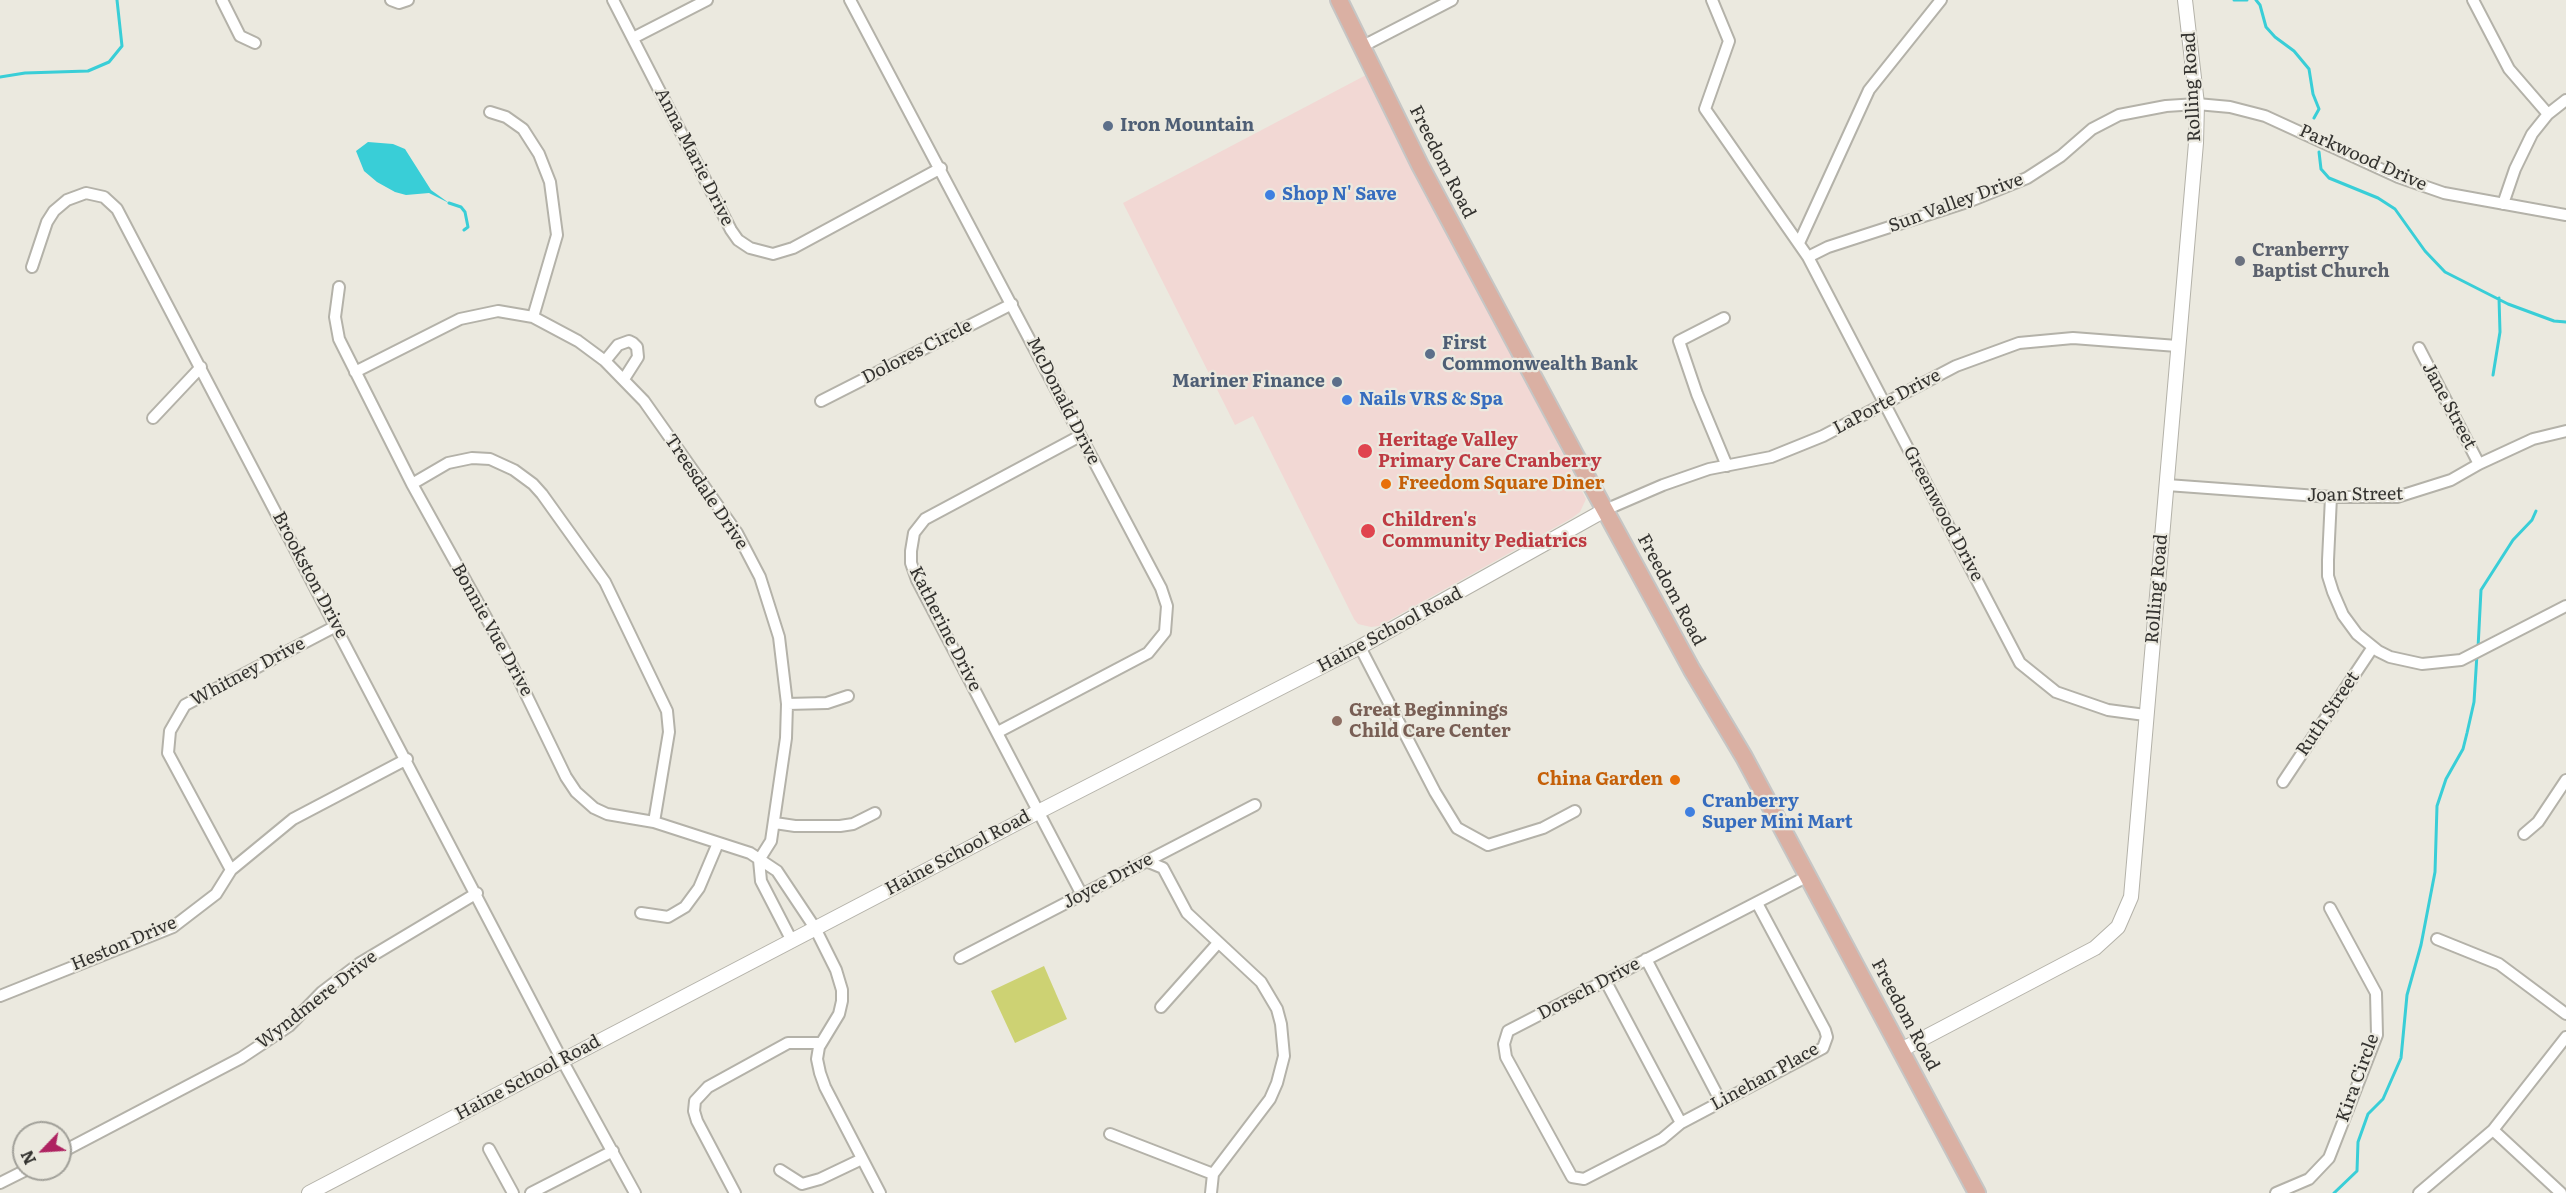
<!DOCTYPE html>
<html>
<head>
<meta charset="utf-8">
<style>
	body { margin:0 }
	#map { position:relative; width:2566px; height:1193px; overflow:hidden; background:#ebe9df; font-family:Literata,serif }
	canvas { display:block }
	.north { position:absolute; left:12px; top:1121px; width:60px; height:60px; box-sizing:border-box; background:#ebe9df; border:2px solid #a1a099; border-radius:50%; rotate:245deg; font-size:16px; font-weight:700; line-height:24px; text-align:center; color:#33322f }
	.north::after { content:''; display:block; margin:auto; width:21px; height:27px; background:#ae2361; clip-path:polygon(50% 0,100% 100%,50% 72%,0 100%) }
</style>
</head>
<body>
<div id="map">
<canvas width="2566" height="1193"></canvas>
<div class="north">N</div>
</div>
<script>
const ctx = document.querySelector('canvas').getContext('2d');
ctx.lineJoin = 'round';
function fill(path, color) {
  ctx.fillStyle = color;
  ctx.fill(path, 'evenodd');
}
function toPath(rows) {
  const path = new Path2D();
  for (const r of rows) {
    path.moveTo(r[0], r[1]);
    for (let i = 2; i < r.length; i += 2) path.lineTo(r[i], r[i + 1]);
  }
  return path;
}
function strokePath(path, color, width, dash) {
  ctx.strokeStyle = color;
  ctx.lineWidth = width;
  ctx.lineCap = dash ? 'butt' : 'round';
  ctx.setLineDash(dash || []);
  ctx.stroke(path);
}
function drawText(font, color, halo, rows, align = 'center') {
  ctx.font = font + ' Literata,serif';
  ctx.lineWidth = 4.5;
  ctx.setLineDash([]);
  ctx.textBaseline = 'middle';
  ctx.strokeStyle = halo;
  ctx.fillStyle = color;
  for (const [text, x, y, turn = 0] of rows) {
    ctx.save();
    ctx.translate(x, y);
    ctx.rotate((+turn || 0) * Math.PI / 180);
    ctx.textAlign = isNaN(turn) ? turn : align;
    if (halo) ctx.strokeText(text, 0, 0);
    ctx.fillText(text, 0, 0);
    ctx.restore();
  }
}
const commercial = toPath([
	[1368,74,1586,499,1580,512,1572,518,1379,626,1371,627,1358,624,1354,619,1253,416,1235,425,1123,203]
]);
const green = toPath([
	[1044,966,1067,1019,1015,1043,991,991]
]);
const water = toPath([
	[368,142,393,144,405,149,431,190,449,203,429,193,406,195,395,192,377,182,364,171,356,151]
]);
const stream = toPath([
	[2234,0,2247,0],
	[2256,0,2260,5,2266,27,2275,37,2294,51,2309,69,2313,94,2319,109,2314,118],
	[0,77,25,73,88,71,109,62,122,46,117,0],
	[2319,152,2321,169,2329,178,2378,198,2395,209,2425,251,2445,272,2508,304,2554,321,2566,322],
	[449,203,461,207,465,212,468,227,464,230],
	[2493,375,2500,332,2499,298],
	[2478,648,2481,590,2513,540,2532,520,2536,511],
	[2334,1193,2357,1171,2358,1142,2368,1114,2383,1099,2401,1058,2407,995,2421,945,2435,872,2437,806,2446,779,2463,749,2467,733,2474,702,2477,654]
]);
const minor = toPath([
	[222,0,240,36,255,43],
	[391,0,399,3,408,0],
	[613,0,731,230,738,240,750,248,773,254,793,248,941,168],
	[850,0,1161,588,1167,606,1165,632,1148,653,998,732],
	[1712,0,1729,41,1705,109,1808,257,2020,663,2056,692,2108,710,2145,715],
	[2473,0,2509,69,2548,114],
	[633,38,707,0],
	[1363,46,1452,0],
	[490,112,506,117,523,129,539,154,550,182,557,235,533,317],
	[2503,204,2515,169,2532,134,2548,114,2566,100],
	[1799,243,1869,90,1941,0],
	[1808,257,1828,247,1970,201,2027,178,2061,156,2092,129,2119,115,2166,106,2197,104,2230,107,2265,116,2398,177,2444,193,2566,215],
	[32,267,47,222,54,211,67,200,86,193,104,197,117,209,562,1060,635,1193],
	[339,287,335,317,339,339,412,484,508,657,566,777,576,792,594,808,607,814,654,822,750,853,777,871,815,928,836,970,842,990,842,1001,839,1014,819,1047,817,1059,820,1073,825,1087,880,1193],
	[1724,318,1679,341,1697,394,1727,466],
	[2419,348,2479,464],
	[605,361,618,345,629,341,633,343,637,347,638,357,624,379],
	[355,372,460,319,498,311,533,317,578,341,605,361,644,401,737,533,760,577,779,637,787,704,786,738,771,841,759,860],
	[821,401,1012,304],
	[153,418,201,367],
	[1080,436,925,519,914,533,911,551,911,563,917,580,1082,895],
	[412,484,448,463,472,458,490,459,514,470,533,484,542,494,605,582,667,711,669,732,654,822],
	[2167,485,2331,497,2397,497,2451,480,2479,464,2533,439,2566,431],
	[2331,497,2328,560,2328,576,2333,592,2343,615,2357,634,2378,651,2390,657,2422,664,2461,660,2566,606],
	[1605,510,1663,485,1709,469,1771,457,1823,436,1956,366,2019,343,2073,338,2177,346],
	[336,626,185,705,170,731,168,753,231,870,293,819,407,759],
	[1360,647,1435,792,1457,828,1488,845,1543,828,1575,811],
	[787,704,827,703,848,696],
	[2283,782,2373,647],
	[775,823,795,826,840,826,853,824,875,813],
	[2524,834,2538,822,2566,780],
	[759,860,761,881,792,941],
	[1146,861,1163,868,1187,913,1261,982,1277,1009,1281,1024,1284,1056,1277,1083,1270,1099,1213,1174,1211,1193],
	[1757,903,1825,1030,1827,1037,1823,1048,1681,1123,1662,1139,1584,1179,1572,1177,1506,1057,1504,1044,1508,1031,1808,876],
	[641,913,668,917,685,907,699,888,718,843],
	[2437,939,2499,964,2566,1014],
	[960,958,1255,805],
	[1646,959,1721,1102],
	[1605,980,1681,1123],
	[0,996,173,927,216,894,231,870],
	[1161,1007,1218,943],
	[2493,1130,2561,1193],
	[1110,1134,1213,1174],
	[489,1149,513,1193],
	[60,1153,241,1058,289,1026,322,992,360,963,477,893],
	[780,1170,802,1184,820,1179,862,1159],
	[0,1183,28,1169],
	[531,1193,613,1151],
	[735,1193,697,1121,694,1111,695,1101,708,1087,788,1043,821,1043],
	[2276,1193,2309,1179,2329,1158,2377,1035,2376,993,2330,908],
	[2419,1193,2493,1130,2566,1037]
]);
const tertiary = toPath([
	[1901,1050,2095,948,2118,927,2131,897,2196,143,2197,104,2185,0],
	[309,1193,1038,812,1360,647,1605,510]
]);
const primary = toPath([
	[1339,0,1420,165,1588,479,1692,670,1744,757,1977,1193]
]);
const markers = [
	[1108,126,6,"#5c6f8a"],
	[1270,195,6,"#3f7fe0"],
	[2240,261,6,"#6b7280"],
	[1430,354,6,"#5c6f8a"],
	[1337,382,6,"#5c6f8a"],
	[1347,400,6,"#3f7fe0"],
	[1365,451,8,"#e0444e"],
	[1386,484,6,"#e8710a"],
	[1368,531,8,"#e0444e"],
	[1337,721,6,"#8d6e63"],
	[1675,780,6,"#e8710a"],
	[1690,812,6,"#3f7fe0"]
];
const streetNames = [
	["Rolling Road",2192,87,-93],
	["Anna Marie Drive",694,157,63],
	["Parkwood Drive",2363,158,24],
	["Freedom Road",1442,162,63],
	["Sun Valley Drive",1956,203,-20],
	["Dolores Circle",917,352,-27],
	["McDonald Drive",1063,401,63],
	["LaPorte Drive",1887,402,-28],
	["Jane Street",2449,406,62],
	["Treesdale Drive",706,492,56],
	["Joan Street",2355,495,-1],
	["Greenwood Drive",1943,514,62],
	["Brookston Drive",310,575,62],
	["Rolling Road",2157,589,-85],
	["Freedom Road",1671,590,62],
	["Katherine Drive",945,629,63],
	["Bonnie Vue Drive",492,630,61],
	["Haine School Road",1390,630,-28],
	["Whitney Drive",248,672,-28],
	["Ruth Street",2328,714,-56],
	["Haine School Road",958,853,-28],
	["Joyce Drive",1108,881,-28],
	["Heston Drive",124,944,-23],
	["Dorsch Drive",1589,989,-28],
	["Wyndmere Drive",317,1000,-38],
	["Freedom Road",1905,1015,62],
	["Linehan Place",1765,1077,-29],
	["Haine School Road",528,1078,-28],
	["Kira Circle",2358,1078,-70]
];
const serviceNames = [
	["Iron Mountain",1120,126],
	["First",1442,344],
	["Commonwealth Bank",1442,365],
	["Mariner Finance",1325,382,"right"]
];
const shopNames = [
	["Shop N' Save",1282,195],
	["Nails VRS & Spa",1359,400],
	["Cranberry",1702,802],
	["Super Mini Mart",1702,823]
];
const worshipNames = [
	["Cranberry",2252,251],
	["Baptist Church",2252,272]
];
const healthNames = [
	["Heritage Valley",1378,441],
	["Primary Care Cranberry",1378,462],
	["Children's",1382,521],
	["Community Pediatrics",1382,542]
];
const foodNames = [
	["Freedom Square Diner",1398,484],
	["China Garden",1663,780,"right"]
];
const educationNames = [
	["Great Beginnings",1349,711],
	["Child Care Center",1349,732]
];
fill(commercial, '#f2d8d4');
fill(green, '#cdd273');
fill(water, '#39ced7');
strokePath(stream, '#39ced7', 3);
strokePath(minor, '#b4b2a9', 14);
strokePath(tertiary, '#b4b2a9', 16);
strokePath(primary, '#c6c6c5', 20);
strokePath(minor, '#fff', 10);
strokePath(tertiary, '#fff', 14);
strokePath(primary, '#dab0a3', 16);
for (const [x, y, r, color] of markers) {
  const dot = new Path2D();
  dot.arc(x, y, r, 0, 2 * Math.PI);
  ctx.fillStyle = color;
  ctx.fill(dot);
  strokePath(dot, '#ebe9df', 2);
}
drawText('18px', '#33322f', '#ebe9df', streetNames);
drawText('bold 18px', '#4e5e75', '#ebe9df', serviceNames, 'left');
drawText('bold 18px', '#366cbe', '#ebe9df', shopNames, 'left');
drawText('bold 18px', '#5b616d', '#ebe9df', worshipNames, 'left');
drawText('bold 18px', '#be3a42', '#ebe9df', healthNames, 'left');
drawText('bold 18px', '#c56008', '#ebe9df', foodNames, 'left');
drawText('bold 18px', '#785e54', '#ebe9df', educationNames, 'left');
</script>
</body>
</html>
